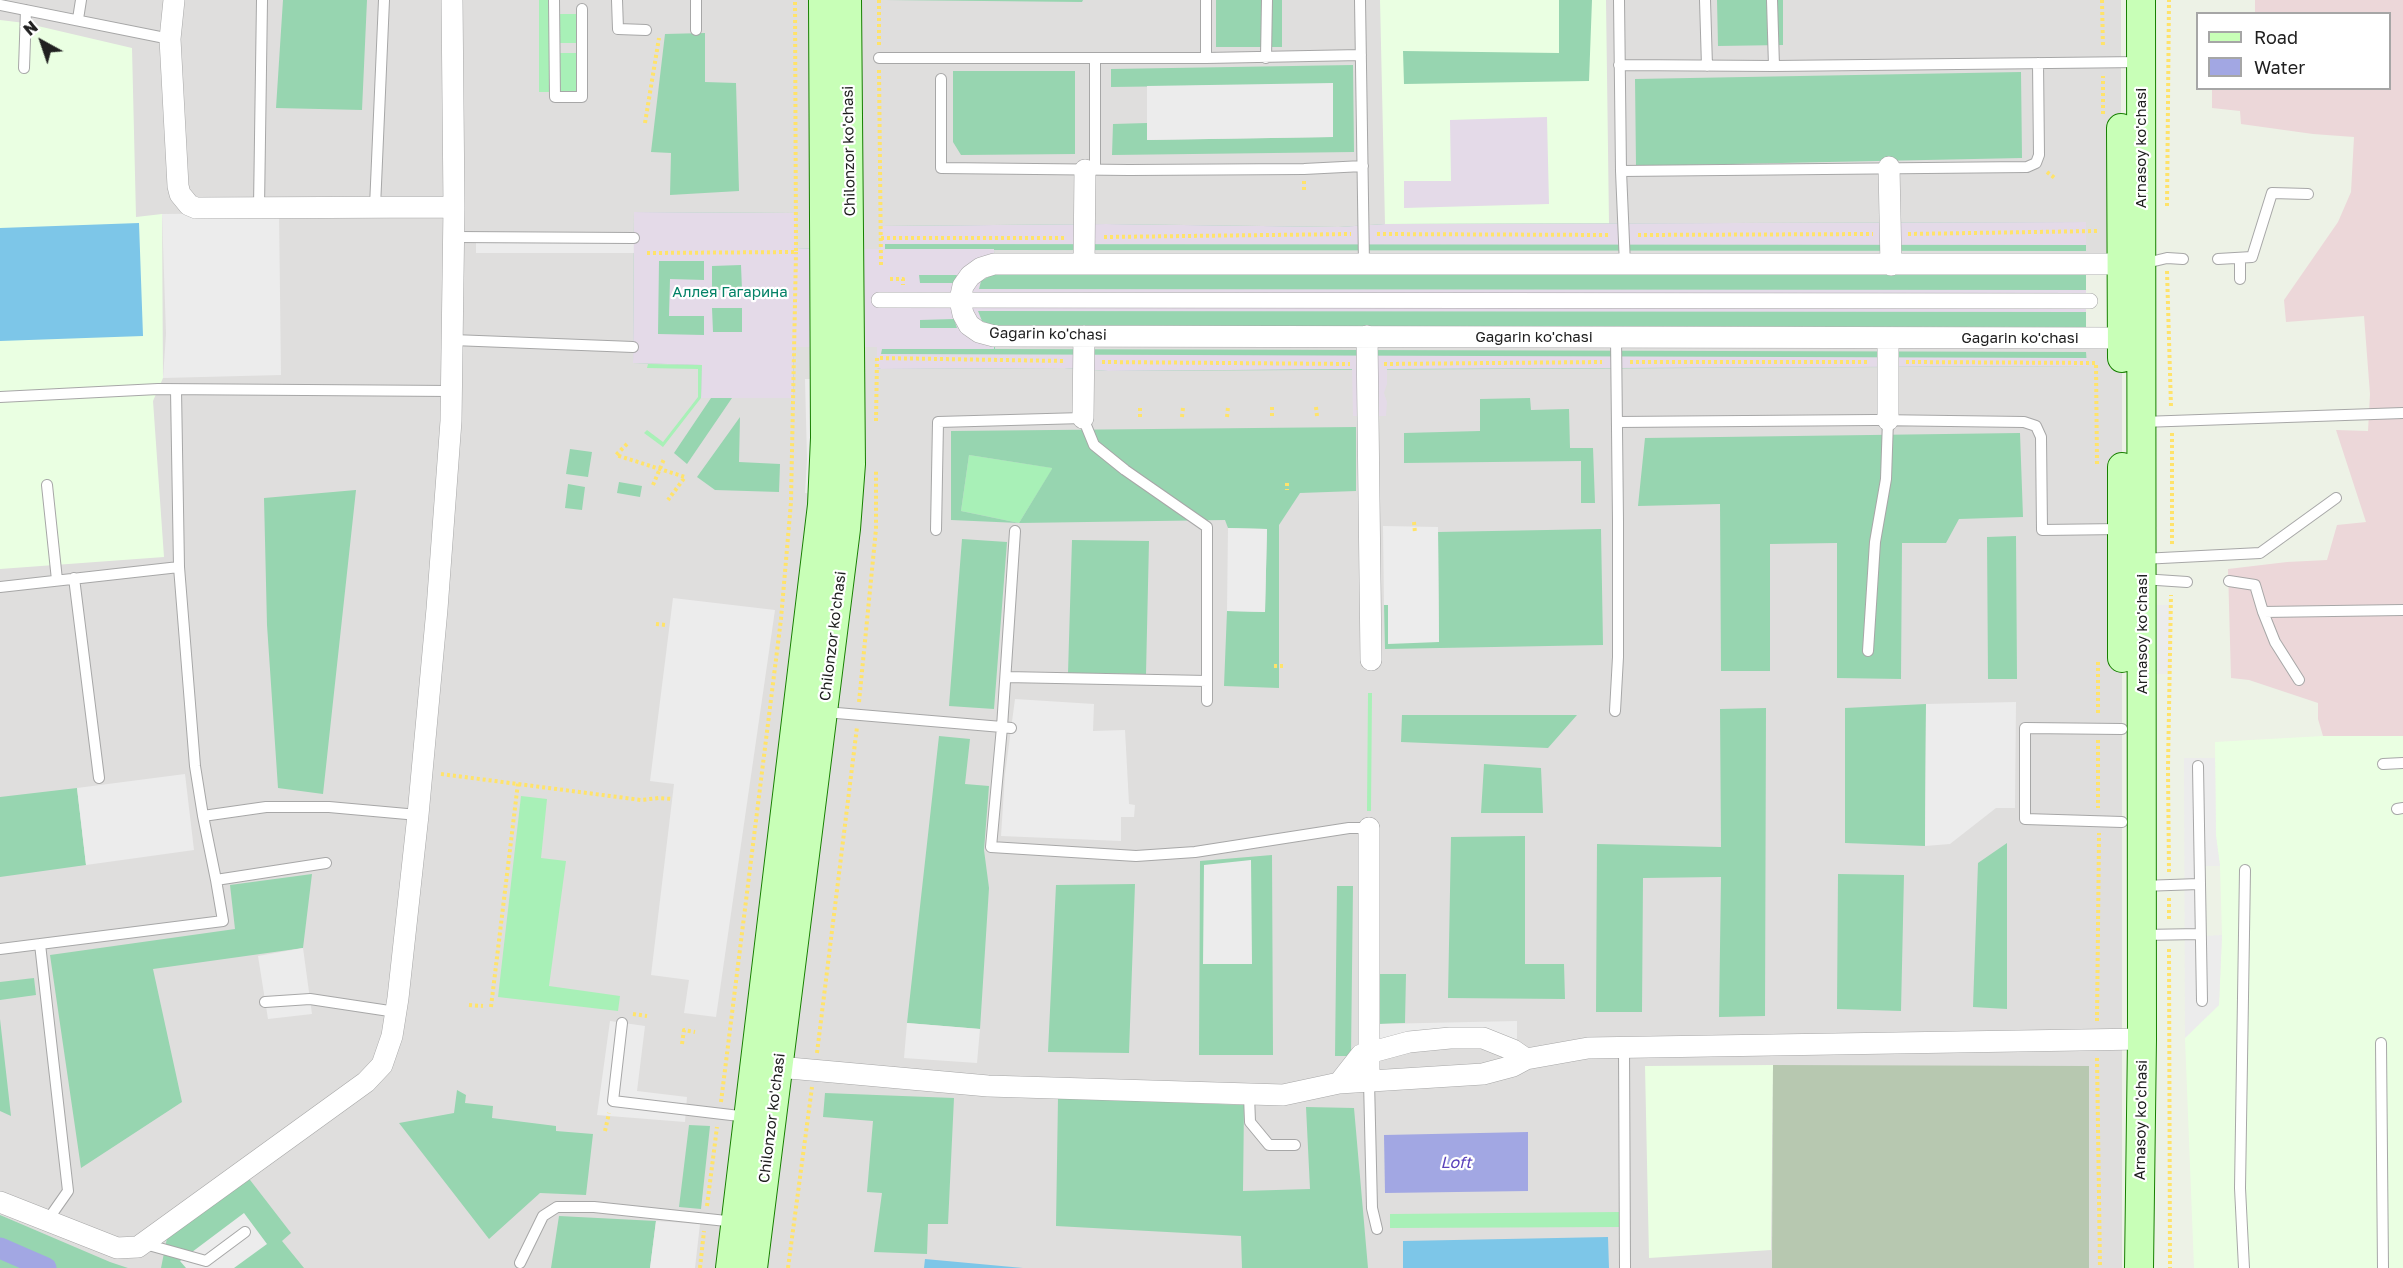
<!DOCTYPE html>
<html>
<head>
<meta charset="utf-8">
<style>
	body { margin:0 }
	#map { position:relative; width:2403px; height:1268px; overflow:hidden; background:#edf2e6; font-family:"Golos Text",sans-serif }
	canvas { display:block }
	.legend { position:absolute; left:2196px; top:12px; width:195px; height:78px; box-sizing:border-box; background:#fff; border:2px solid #a6a6a6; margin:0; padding:8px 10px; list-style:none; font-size:18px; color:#202020 }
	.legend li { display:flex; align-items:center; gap:12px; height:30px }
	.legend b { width:30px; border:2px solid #a6a6a6 }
	.north { position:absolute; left:12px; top:12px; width:60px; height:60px; -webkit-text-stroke:4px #fff; paint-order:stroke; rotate:320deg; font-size:16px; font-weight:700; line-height:24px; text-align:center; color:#202020 }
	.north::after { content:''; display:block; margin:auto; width:21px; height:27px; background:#202020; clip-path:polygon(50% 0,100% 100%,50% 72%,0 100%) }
</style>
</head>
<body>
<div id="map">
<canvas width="2403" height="1268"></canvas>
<ul class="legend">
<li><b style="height:8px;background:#c8ffb7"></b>Road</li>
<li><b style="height:16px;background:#a2a7e3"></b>Water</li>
</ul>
<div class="north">N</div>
</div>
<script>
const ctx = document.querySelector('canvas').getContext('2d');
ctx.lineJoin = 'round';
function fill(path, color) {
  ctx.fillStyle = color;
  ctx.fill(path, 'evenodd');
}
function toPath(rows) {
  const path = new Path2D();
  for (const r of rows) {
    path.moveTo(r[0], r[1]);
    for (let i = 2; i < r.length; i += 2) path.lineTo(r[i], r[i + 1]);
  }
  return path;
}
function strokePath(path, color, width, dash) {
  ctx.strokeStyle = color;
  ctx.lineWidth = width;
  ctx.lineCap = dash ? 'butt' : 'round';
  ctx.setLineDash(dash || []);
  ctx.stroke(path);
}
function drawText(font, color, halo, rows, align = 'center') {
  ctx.font = font + ' "Golos Text",sans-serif';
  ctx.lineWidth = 4.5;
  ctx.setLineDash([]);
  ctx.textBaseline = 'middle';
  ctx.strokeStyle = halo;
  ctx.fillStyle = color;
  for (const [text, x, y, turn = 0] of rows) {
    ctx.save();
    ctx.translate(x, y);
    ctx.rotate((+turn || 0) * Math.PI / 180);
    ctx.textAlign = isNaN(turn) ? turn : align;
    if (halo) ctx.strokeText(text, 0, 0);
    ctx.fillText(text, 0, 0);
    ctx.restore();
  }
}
const residential = toPath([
	[0,0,822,0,825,438,730,1268,122,1268,0,1216],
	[847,0,2121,0,2121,264,850,265],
	[851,336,2122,338,2122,1268,753,1268]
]);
const industrial = toPath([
	[2255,0,2403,0,2403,736,2323,736,2318,719,2318,703,2249,680,2231,678,2228,569,2287,562,2327,560,2337,525,2366,522,2336,430,2368,431,2370,394,2364,316,2286,322,2284,300,2338,222,2351,192,2354,137,2313,134,2241,124,2240,111,2212,108,2212,89,2390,88,2390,14,2255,13]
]);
const education = toPath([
	[1380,0,1606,0,1609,224,1385,224],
	[0,20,25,23,132,48,136,217,162,214,163,378,153,401,164,557,0,569],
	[2323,736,2403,736,2403,1268,2194,1268,2185,1038,2219,1005,2222,935,2220,866,2216,836,2215,742],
	[1773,1065,1771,1250,1649,1258,1645,1066]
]);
const construction = toPath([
	[1773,1065,2089,1066,2089,1268,1772,1268]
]);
const grass = toPath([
	[539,0,551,0,551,92,539,92],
	[560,14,578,14,578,43,560,43],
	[559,53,578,53,578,91,559,91],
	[648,364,702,365,701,398,663,447,644,433,647,430,663,442,698,397,698,369,647,368],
	[969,455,1053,468,1019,523,961,511],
	[1368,693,1372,693,1371,811,1367,811],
	[521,796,547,799,541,858,566,861,549,986,620,996,618,1011,498,997],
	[1619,1212,1619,1227,1390,1228,1390,1214]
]);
const forest = toPath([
	[283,0,367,0,362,110,276,108],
	[886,0,1083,0,1082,2],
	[1216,0,1282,0,1282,47,1216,47],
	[1559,0,1592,0,1589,81,1404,84,1403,51,1559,53],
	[1717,0,1783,0,1783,45,1718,46],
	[705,33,705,82,736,83,739,191,670,195,671,153,651,152,665,34],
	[1353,65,1354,152,1112,155,1113,124,1147,123,1147,140,1333,137,1333,84,1111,87,1111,69],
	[953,71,1075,71,1075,154,961,155,953,142],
	[2021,72,2022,158,1636,166,1635,79],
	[634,212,796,213,796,248,815,249,881,249,881,226,1106,224,1339,227,1385,224,2086,222,2086,251,994,250,995,274,2086,275,2086,327,995,326,995,349,2086,352,2087,366,1108,371,1064,368,881,369,877,368,877,347,794,347,793,398,732,398,687,464,674,453,711,398,701,398,702,365,633,363],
	[1530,398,1531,410,1569,409,1570,448,1593,448,1595,503,1581,503,1581,461,1404,463,1404,433,1480,431,1480,399],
	[740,417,739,462,780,464,779,492,715,490,697,477],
	[1356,427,1356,491,1300,493,1279,525,1279,688,1224,686,1227,611,1265,612,1267,529,1228,528,1225,520,1019,523,951,520,951,431],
	[969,455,1052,468,1052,469,1019,523,961,511],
	[2020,433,2023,517,1959,519,1946,543,1902,543,1901,679,1837,678,1837,543,1770,544,1770,671,1721,671,1720,504,1638,506,1645,438],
	[570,449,592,452,588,477,566,474],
	[619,482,642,486,640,497,617,493],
	[568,484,585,487,582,510,565,508],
	[356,490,323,794,278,788,267,625,264,498],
	[1601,529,1603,645,1385,649,1384,605,1388,605,1439,642,1438,532],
	[2016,536,2017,679,1988,679,1987,537],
	[962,539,1007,542,994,709,949,706],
	[1072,540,1149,541,1146,674,1068,673],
	[1926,704,1925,846,1845,843,1845,708],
	[1766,708,1765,1016,1719,1017,1721,877,1643,878,1642,1012,1596,1012,1597,844,1721,847,1720,709],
	[1402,715,1577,715,1548,748,1401,742],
	[939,736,970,739,965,784,989,786,984,850,989,888,980,1029,907,1023],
	[1484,764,1541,768,1543,813,1481,813],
	[77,788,86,865,0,877,0,797],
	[1525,836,1525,964,1564,964,1565,999,1448,998,1451,837],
	[2007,843,2007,1009,1973,1007,1978,863],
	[1272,855,1273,1055,1199,1055,1200,861],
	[312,874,303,948,153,969,182,1102,81,1168,50,955,235,929,230,885],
	[1838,874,1904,875,1901,1011,1837,1009],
	[1135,884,1129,1053,1048,1052,1056,885],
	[1337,886,1353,886,1351,1056,1335,1056],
	[1380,974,1406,974,1405,1023,1379,1024],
	[34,978,36,995,0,1000,0,982],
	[0,1019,11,1116,0,1111],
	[457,1090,466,1095,465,1103,493,1106,492,1118,556,1126,556,1131,593,1134,586,1195,540,1193,489,1239,399,1123,454,1113],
	[825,1093,954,1098,948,1224,928,1224,927,1254,874,1252,882,1193,867,1192,873,1121,823,1117],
	[1058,1098,1244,1105,1243,1191,1310,1189,1306,1107,1354,1108,1368,1268,1242,1268,1241,1236,1056,1226],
	[689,1125,710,1126,701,1209,679,1207],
	[247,1176,291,1233,282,1241,304,1268,161,1268,168,1233],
	[0,1215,110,1262,128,1268,0,1268],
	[559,1216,656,1221,650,1268,551,1268]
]);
const pitch = toPath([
	[139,223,143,336,0,341,0,228],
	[1608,1237,1609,1268,1403,1268,1403,1241],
	[925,1259,1023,1268,924,1268]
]);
const parking = toPath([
	[1333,83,1333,137,1147,140,1147,86],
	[279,213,281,375,163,378,166,334,162,214],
	[476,238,634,238,634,253,476,253],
	[805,379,814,379,814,494,805,493,807,459],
	[1383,526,1438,527,1439,642,1388,644,1388,605,1384,605],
	[1228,528,1267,529,1265,612,1227,611],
	[673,598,775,610,716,1017,684,1013,689,980,651,975,674,784,650,781],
	[2151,605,2171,605,2171,674,2151,674],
	[1015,699,1094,704,1093,731,1125,730,1129,804,1135,805,1134,817,1121,817,1121,841,1001,836,1005,774],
	[2016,702,2015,808,1996,808,1950,844,1925,846,1926,704],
	[2184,758,2215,758,2216,836,2220,866,2202,866,2205,936,2222,935,2219,1005,2185,1038],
	[185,774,194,850,86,865,77,788],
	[1251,860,1252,964,1203,964,1204,865],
	[303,948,312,1014,268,1019,258,956],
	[610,1021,645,1026,637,1091,687,1097,685,1122,597,1115],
	[1517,1021,1517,1041,1380,1044,1379,1024],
	[907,1023,980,1029,977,1063,904,1058],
	[244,1213,267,1244,234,1268,186,1268,180,1261],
	[656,1221,700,1224,695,1268,650,1268]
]);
const plaza = toPath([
	[1547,117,1549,204,1404,208,1404,181,1451,181,1450,120],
	[634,212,796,213,796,248,815,249,881,249,881,226,1106,224,1339,227,1385,224,2086,222,2086,245,885,244,885,249,994,249,994,274,981,281,979,289,2086,290,2086,312,978,311,982,321,994,326,994,349,882,349,881,354,2087,358,2087,366,1387,369,1387,384,1384,393,1387,402,1386,416,1353,416,1352,369,1108,371,1064,368,881,369,877,368,877,347,794,347,793,398,701,398,702,365,633,363],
	[659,261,704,261,704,280,670,279,669,316,704,316,704,335,658,334],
	[741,265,742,290,712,290,712,266],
	[919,275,957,275,954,283,920,283],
	[712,308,742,308,742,332,713,332],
	[954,319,957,328,920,328,920,320]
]);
const water = toPath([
	[1528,1132,1528,1191,1385,1193,1384,1135]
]);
const canal = toPath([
	[0,1248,46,1268]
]);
const path = toPath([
	[2102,0,2103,48],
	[879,45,879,0],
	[879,70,881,265],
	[2103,114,2103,76],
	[645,123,659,38],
	[2047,172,2056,179],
	[1304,181,1304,192],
	[2167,206,2169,0],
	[1377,234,1609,235],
	[1908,234,2098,231],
	[1638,235,1873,234],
	[1104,237,1351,234],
	[881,238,1066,238],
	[647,253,796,252,795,0],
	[2167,271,2171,407],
	[890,279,903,279,903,285],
	[1102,362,1350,364],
	[1630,362,1869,362],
	[1906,362,2096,363,2097,466],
	[1384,364,1602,362],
	[1272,407,1272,416],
	[1316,407,1317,416],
	[1140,417,1140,408],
	[1182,417,1183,408],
	[1227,417,1228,407],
	[876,421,877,358,1065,361],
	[2172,433,2172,545],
	[627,444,616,455,685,477,668,500],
	[1287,483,1287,490],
	[653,485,664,459],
	[1414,522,1415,533],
	[656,624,666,625],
	[2098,662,2098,715],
	[1274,666,1285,666],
	[859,702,876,529,876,470],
	[2098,740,2098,808],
	[441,774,641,800,659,798,672,799],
	[2169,872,2168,768,2171,595],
	[2169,898,2169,920],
	[2169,949,2170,1268],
	[469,1005,483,1006],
	[491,1007,518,783],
	[633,1014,647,1016],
	[2097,1021,2099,833],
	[682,1044,684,1030,695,1032],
	[817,1053,857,727],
	[2097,1058,2100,1268],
	[721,1102,781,619,791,502,796,252],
	[605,1131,609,1113],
	[707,1206,717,1127],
	[700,1268,704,1231],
	[788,1268,812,1087]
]);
const service = toPath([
	[554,0,555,97,582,97,582,9],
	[617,0,618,29,646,30],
	[1206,0,1206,58],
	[1360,0,1364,264],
	[1619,0,1621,171,1625,265],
	[1705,0,1707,66],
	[1772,0,1774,66],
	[0,5,170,39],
	[78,19,81,0],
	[696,30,696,0],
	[879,58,1206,58,1361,55],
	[1266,58,1267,0],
	[1619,65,1774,66,2141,62],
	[24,68,26,10],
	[941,79,941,168,1129,170,1304,169,1363,166],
	[1095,170,1095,59],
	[1621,171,2027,167,2036,163,2039,155,2038,63],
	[259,207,262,0],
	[375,207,384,0],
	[454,237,634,238],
	[2240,258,2240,279],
	[2218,259,2252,257,2272,193,2308,194],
	[2142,264,2167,258,2183,259],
	[453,340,633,347],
	[0,397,158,389,452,391],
	[1617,422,1875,420,2024,422,2036,426,2041,437,2042,530,2121,529],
	[2142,422,2403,413],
	[47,485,57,580],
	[936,530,938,422,1083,418,1094,445,1125,470,1207,527,1207,701],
	[2142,559,2260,553,2336,498],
	[179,567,195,766,203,816,266,807,329,807,418,815],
	[74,578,99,778],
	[2142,579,2187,582],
	[2229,581,2255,585,2263,612,2275,642,2299,680],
	[0,587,179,567,176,390],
	[2263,612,2403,610],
	[1868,651,1875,542,1886,479,1888,420],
	[1006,677,1207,681],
	[1615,711,1618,657,1618,521,1616,337],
	[825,712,1002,727,991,847,1136,856,1195,852,1349,828,1369,828],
	[1011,728,1002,727,1015,531],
	[2122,729,2025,728,2025,819,2122,822],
	[2383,764,2403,763],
	[2198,766,2202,1001],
	[2397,809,2403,808],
	[203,816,216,880],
	[2142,886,2199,884],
	[2142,935,2200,934],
	[40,944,68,1191,47,1221],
	[0,949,223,921,216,880,326,863],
	[265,1002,310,999,396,1012],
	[622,1023,613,1101,748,1117],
	[2381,1043,2383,1268],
	[1624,1046,1625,1268],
	[1369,1081,1372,1208,1377,1229],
	[1249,1095,1250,1122,1269,1145,1295,1145],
	[145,1244,206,1261,245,1232],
	[520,1263,543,1216,557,1207,594,1207,736,1222],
	[2244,1268,2240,1188,2245,870]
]);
const pedestrian = toPath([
	[879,300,2090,301]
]);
const minor = toPath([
	[174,0,170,39,178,186,180,194,189,205,196,208,454,207],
	[1889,167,1891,265],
	[1084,264,1085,170],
	[2121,264,994,264,981,268,970,276,963,286,960,300,963,314,969,325,979,332,994,336,2122,338],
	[1367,336,1371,660],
	[1083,418,1084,336],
	[1888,420,1888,338],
	[1369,828,1369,1081],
	[778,1067,988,1086,1283,1095,1339,1083,1483,1074,1513,1066,1526,1059,1588,1048,2142,1039],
	[1339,1083,1361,1055,1409,1042,1450,1038,1483,1038,1513,1050,1526,1059],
	[0,1202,117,1248,138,1247,366,1082,382,1065,392,1036,398,998,418,815,437,609,451,421,454,207,452,0]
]);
const secondary = toPath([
	[2121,128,2122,358],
	[2122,467,2122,658],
	[730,1268,822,505,825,438,823,0],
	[753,1268,846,529,851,464,847,0],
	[2139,1268,2142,1039,2141,0]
]);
const streetNames = [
	["Arnasoy ko'chasi",2141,148,-90],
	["Chilonzor ko'chasi",849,151,-91],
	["Gagarin ko'chasi",1048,334,1],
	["Gagarin ko'chasi",1534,337],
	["Gagarin ko'chasi",2020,338],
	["Arnasoy ko'chasi",2142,634,-90],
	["Chilonzor ko'chasi",833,636,-83],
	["Chilonzor ko'chasi",772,1118,-83],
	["Arnasoy ko'chasi",2141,1120,-89]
];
const parkNames = [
	["Аллея Гагарина",730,292]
];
const waterNames = [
	["Loft",1456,1163]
];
fill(residential, '#dfdedd');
fill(industrial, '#ecd7d9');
fill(education, '#eaffe2');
fill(construction, '#b7c8b0');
fill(grass, '#a8f0b7');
fill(forest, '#97d5b0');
fill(pitch, '#7dc6e8');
fill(parking, '#ececec');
fill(plaza, '#e4dae8');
fill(water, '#a2a7e3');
strokePath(canal, '#a2a7e3', 21);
strokePath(service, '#a7a7a7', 12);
strokePath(pedestrian, '#a7a7a7', 16);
strokePath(minor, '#a7a7a7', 22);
strokePath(secondary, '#177f00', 30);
strokePath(path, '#ffe36a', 4, [3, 3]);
strokePath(service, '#fff', 10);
strokePath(pedestrian, '#fff', 15);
strokePath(minor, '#fff', 21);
strokePath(secondary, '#c8ffb7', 28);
drawText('15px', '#202020', '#fff', streetNames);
drawText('15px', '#028166', '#fff', parkNames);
drawText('italic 16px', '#5b42bb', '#fff', waterNames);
</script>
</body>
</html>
